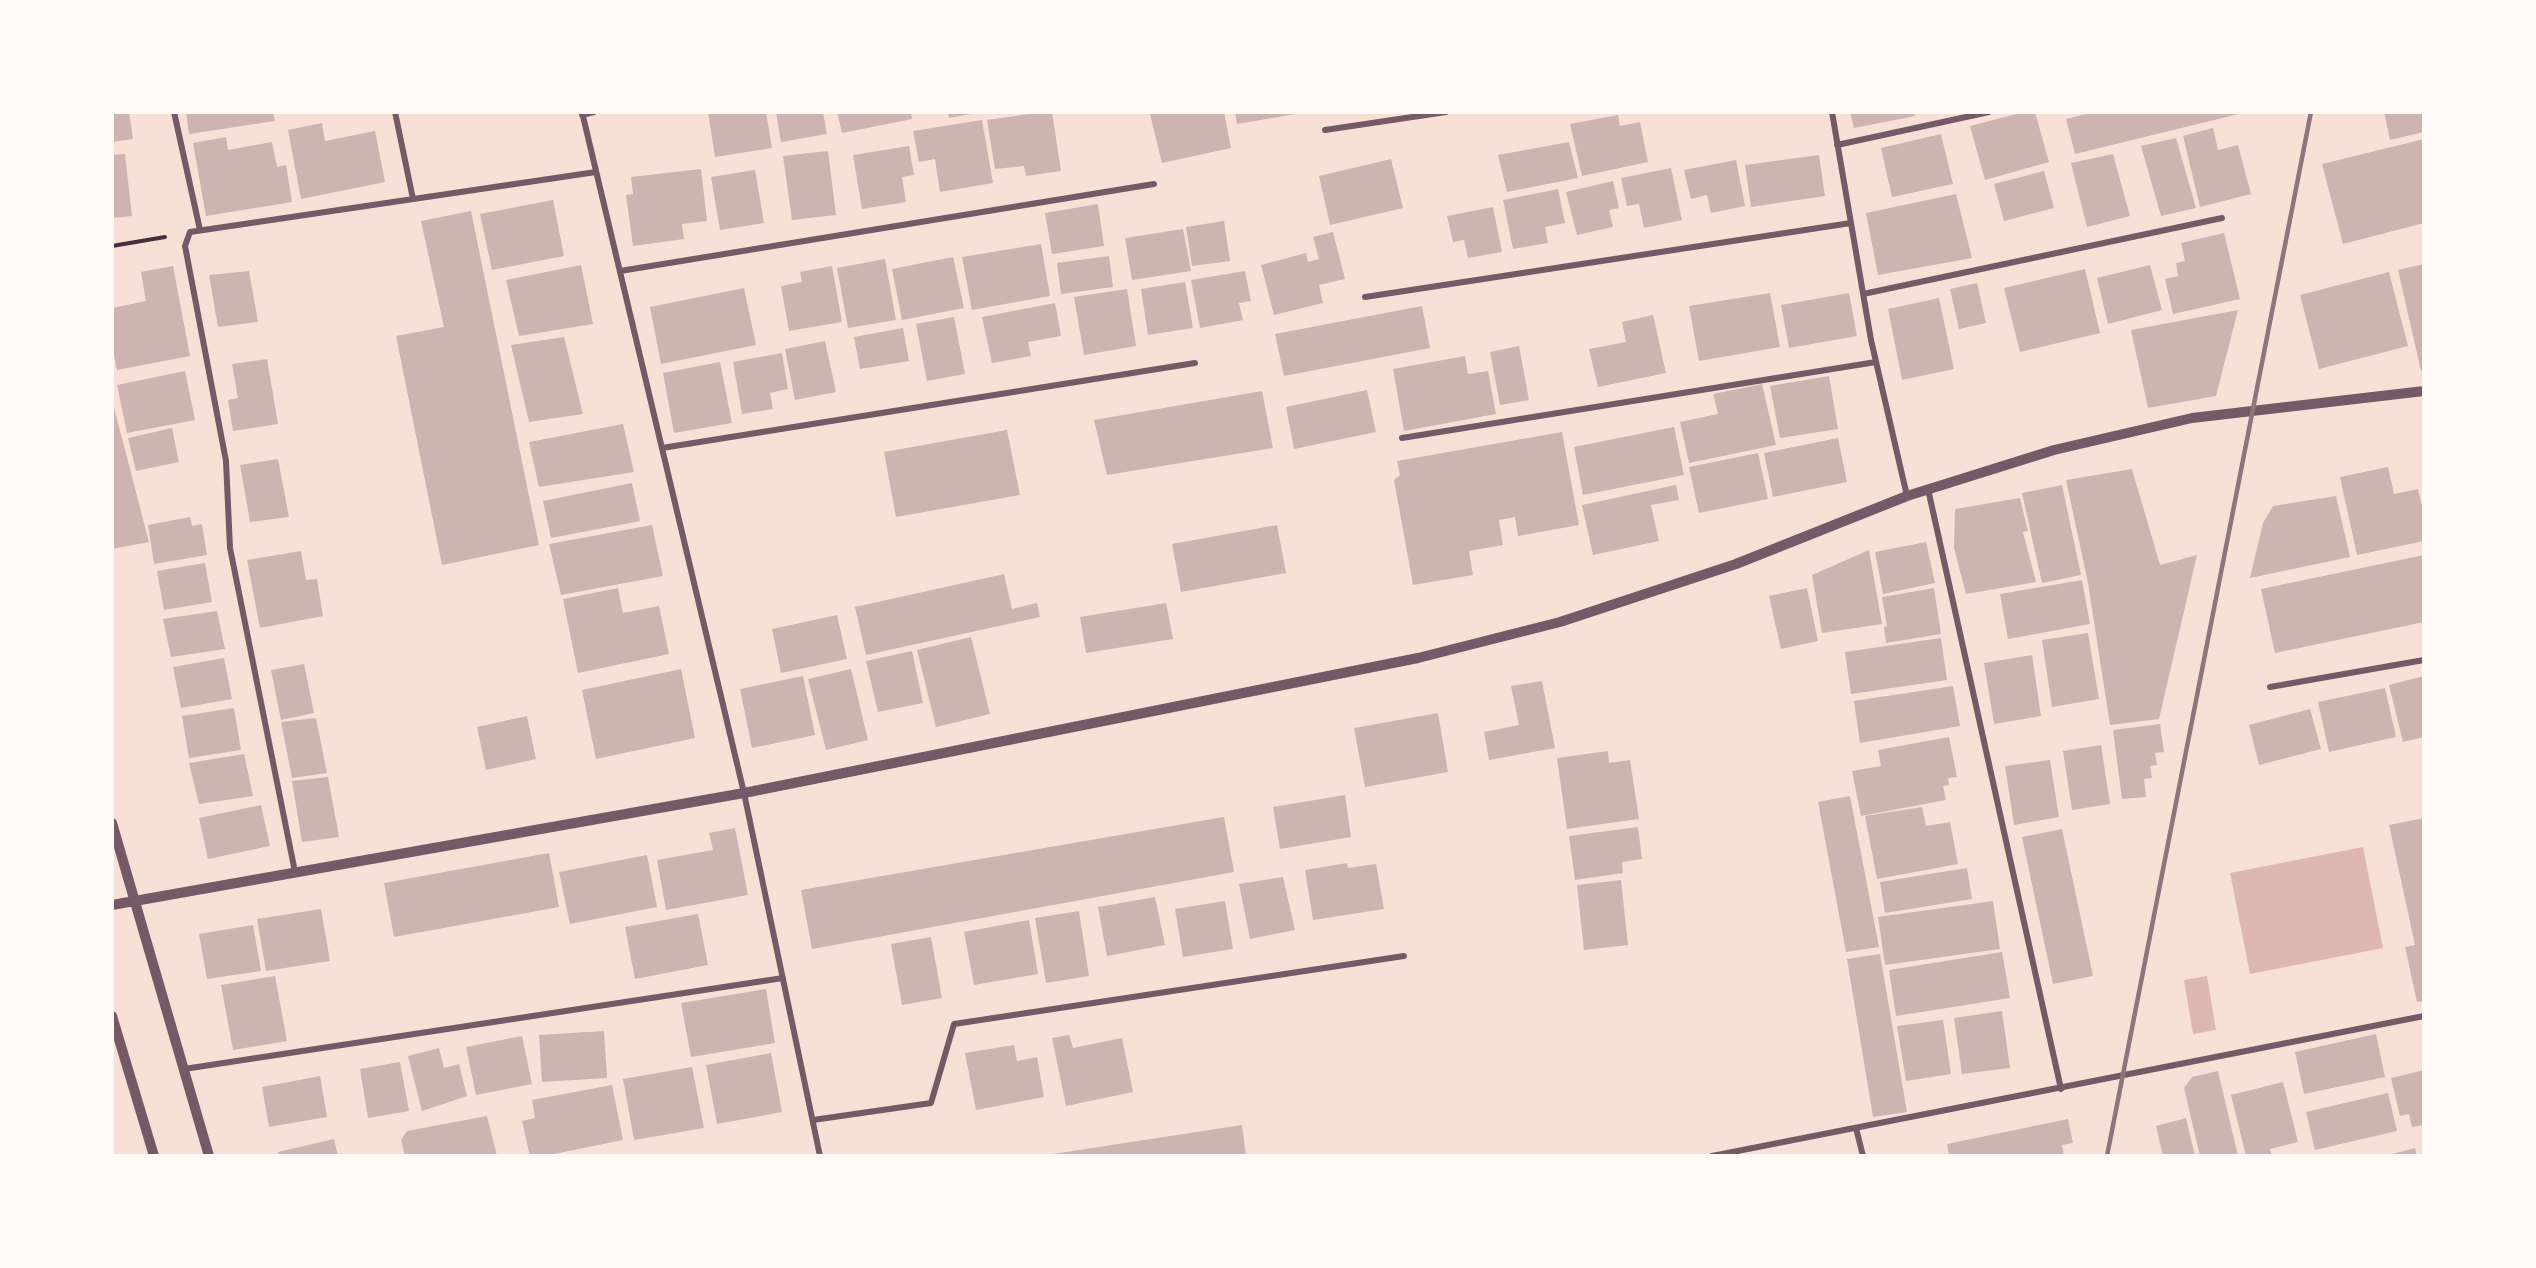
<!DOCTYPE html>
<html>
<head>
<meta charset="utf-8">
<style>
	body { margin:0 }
	#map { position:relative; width:2536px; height:1268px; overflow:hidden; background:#f7e1d7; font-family:Montserrat,sans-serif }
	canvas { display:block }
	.frame { position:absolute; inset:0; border:114px solid #fffaf5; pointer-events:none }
</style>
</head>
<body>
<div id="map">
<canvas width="2536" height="1268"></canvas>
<div class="frame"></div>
</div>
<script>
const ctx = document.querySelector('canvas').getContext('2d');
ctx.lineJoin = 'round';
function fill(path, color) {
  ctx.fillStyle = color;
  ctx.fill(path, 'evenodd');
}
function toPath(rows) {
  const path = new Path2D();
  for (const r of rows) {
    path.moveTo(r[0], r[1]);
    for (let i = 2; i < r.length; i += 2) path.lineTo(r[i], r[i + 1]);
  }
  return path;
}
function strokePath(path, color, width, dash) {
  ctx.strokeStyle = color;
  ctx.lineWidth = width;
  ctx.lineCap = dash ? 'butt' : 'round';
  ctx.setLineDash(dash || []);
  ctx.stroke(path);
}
const water = toPath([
	[2363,847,2383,948,2250,974,2230,873],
	[2207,976,2216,1030,2193,1034,2184,980]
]);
const building = toPath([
	[112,112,129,112,133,139,112,142],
	[186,112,273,112,275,121,189,134],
	[708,112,766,112,772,148,715,157],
	[776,112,823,112,827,134,781,142],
	[837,112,911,112,912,119,842,133],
	[948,112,971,112,971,114,949,118],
	[1042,112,1052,112,1061,171,1026,176,1024,166,995,169,987,120],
	[1155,112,1224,112,1231,148,1162,163,1150,114],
	[1235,112,1296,112,1296,114,1237,124],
	[1850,112,1914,112,1915,116,1854,128],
	[2024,112,2035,112,2049,162,1985,180,1970,126],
	[2094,112,2242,112,2243,113,2075,154,2066,119],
	[2384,112,2424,112,2424,132,2390,140],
	[1618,115,1620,126,1640,122,1648,162,1582,176,1570,124],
	[982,120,993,183,940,192,935,159,919,162,913,131],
	[322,123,325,141,375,131,385,182,301,199,288,130],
	[2213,128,2218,150,2238,145,2251,194,2200,207,2183,136],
	[1941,134,1953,184,1892,197,1881,148],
	[226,137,228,150,272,142,277,167,286,165,292,202,206,216,193,143],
	[2176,138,2196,208,2161,216,2141,146],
	[2424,139,2424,223,2343,244,2322,164],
	[1569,142,1578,178,1507,192,1498,155],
	[909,146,914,175,902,177,906,202,862,209,853,155],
	[828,151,836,215,792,220,783,156],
	[125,154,132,216,112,218,112,155],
	[2113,154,2130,216,2087,227,2071,163],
	[1819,155,1825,196,1751,207,1745,165],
	[1391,159,1403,208,1330,225,1319,176],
	[1736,160,1745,206,1711,213,1707,195,1691,199,1684,170],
	[1671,168,1682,220,1644,228,1639,204,1627,206,1621,178],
	[701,169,707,221,682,224,684,239,633,246,626,195,633,194,631,177],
	[755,170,764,223,720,230,711,177],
	[2044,171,2054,208,2004,221,1994,184],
	[1613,181,1619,208,1609,210,1613,227,1577,235,1566,192],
	[1558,189,1565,223,1545,227,1548,243,1513,249,1503,200],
	[1956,194,1972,258,1878,275,1866,213],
	[553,200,564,256,492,270,480,214],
	[1098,204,1104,246,1052,254,1045,213],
	[1493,207,1502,252,1468,258,1464,240,1453,242,1447,216],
	[471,211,539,545,442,565,396,336,444,327,421,221],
	[1224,221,1230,261,1192,266,1186,227],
	[1183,229,1191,271,1132,280,1125,238],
	[1333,232,1345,279,1319,285,1323,303,1274,315,1261,265,1306,253,1308,262,1319,259,1313,237],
	[2224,233,2240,299,2173,314,2165,279,2178,276,2176,263,2185,261,2181,243],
	[1041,244,1050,296,972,310,962,257],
	[1109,256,1113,287,1061,294,1057,263],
	[953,257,964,308,902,320,892,269],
	[885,259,896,320,848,328,837,268],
	[2424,264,2424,371,2421,371,2398,270],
	[581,265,593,324,519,336,506,280],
	[2150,265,2162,310,2108,324,2097,278],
	[173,266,190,356,117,370,112,346,112,308,146,301,141,272],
	[832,266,842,322,789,331,781,286,802,282,800,272],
	[2085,269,2100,333,2020,352,2004,288],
	[249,271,258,322,218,327,209,275],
	[1245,271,1251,301,1239,303,1243,320,1200,328,1191,280],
	[2389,272,2408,346,2319,369,2300,295],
	[1185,282,1193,328,1148,335,1141,289],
	[1977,283,1986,323,1959,329,1950,289],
	[744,288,756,345,661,364,650,307],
	[1127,289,1136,346,1084,355,1074,297],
	[1770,293,1780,347,1699,361,1689,306],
	[1849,293,1857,336,1789,348,1781,305],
	[1939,298,1954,369,1902,380,1888,309],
	[1055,303,1061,336,1028,342,1031,356,992,363,982,317],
	[1422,306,1430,348,1284,376,1275,334],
	[2238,310,2216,396,2148,408,2131,330],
	[1653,315,1666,373,1598,387,1589,349,1626,342,1622,322],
	[954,317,965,374,927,381,916,324],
	[903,328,909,361,860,369,854,337],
	[564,337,583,414,529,422,511,345],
	[825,341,836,392,795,400,785,349],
	[1519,346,1529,400,1500,405,1490,352],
	[782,353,788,389,770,393,773,409,742,414,733,362],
	[1465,356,1468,374,1488,371,1496,414,1404,431,1393,369],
	[267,359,278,424,233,431,228,400,238,398,232,364],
	[720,362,732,423,674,433,663,373],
	[185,371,195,420,127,433,117,385],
	[1829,376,1838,429,1780,438,1770,386],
	[1762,384,1776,445,1689,463,1680,422,1718,414,1713,394],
	[1367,390,1376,432,1294,449,1286,407],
	[1262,391,1273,448,1107,475,1094,420],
	[112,400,149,542,112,549],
	[623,424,634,472,539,487,529,442],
	[1674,427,1684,475,1583,495,1574,447],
	[172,428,179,462,136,471,128,438],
	[1007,430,1020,495,896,517,884,452],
	[1562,432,1579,525,1518,536,1515,517,1499,520,1503,545,1469,551,1473,575,1413,585,1394,480,1400,475,1397,461],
	[1838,438,1847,482,1773,497,1764,453],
	[1758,453,1768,499,1699,513,1689,467],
	[278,459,289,517,250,522,240,465],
	[2388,467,2394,494,2418,489,2424,514,2424,541,2357,555,2340,477],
	[2132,469,2160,565,2197,555,2159,719,2110,725,2088,583,2066,480],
	[632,483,640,521,551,538,543,501],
	[1676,485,1679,500,1651,505,1659,541,1593,555,1582,505],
	[2062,485,2081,575,2042,583,2022,493],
	[2336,496,2350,557,2250,578,2263,523,2273,506],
	[2020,498,2028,531,2023,532,2036,582,1966,594,1954,548,1955,509],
	[190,517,192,526,202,524,207,555,154,564,148,525],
	[652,525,663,576,561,595,549,544],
	[1277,525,1286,573,1181,592,1172,544],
	[1926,542,1935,583,1883,594,1875,552],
	[1869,550,1882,624,1822,633,1812,575],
	[301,551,306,580,317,579,323,616,260,628,247,560],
	[2424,555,2424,622,2275,653,2261,589],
	[205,563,212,602,164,610,157,571],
	[1004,574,1012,609,1037,603,1040,617,866,655,855,607],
	[2082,580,2090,624,2008,639,2000,594],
	[618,588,623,613,659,606,669,654,578,673,563,599],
	[1807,588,1818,641,1781,649,1769,596],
	[1934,588,1941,634,1886,643,1884,627,1887,626,1882,597],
	[1166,603,1173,639,1086,653,1080,617],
	[217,611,225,649,171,657,163,619],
	[837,615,847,659,781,673,772,629],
	[2088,633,2099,699,2052,707,2042,640],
	[971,637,990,714,936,727,917,650],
	[1941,638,1947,680,1851,694,1845,652],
	[912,651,923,703,878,712,866,661],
	[2032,655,2041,716,1994,724,1984,663],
	[224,658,232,699,181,708,173,667],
	[304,664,314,713,281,720,271,670],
	[681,669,695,738,596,759,582,690],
	[851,669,868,740,826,750,808,679],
	[803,676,815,735,752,748,740,689],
	[2424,676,2424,737,2403,742,2389,685],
	[1542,681,1555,748,1489,760,1484,732,1519,725,1511,686],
	[1953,686,1960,726,1860,743,1854,701],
	[2385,688,2396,737,2329,752,2318,702],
	[234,708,241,750,189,758,182,716],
	[2310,709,2321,749,2259,765,2249,725],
	[1438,713,1448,772,1365,787,1354,728],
	[527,716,536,759,486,770,477,727],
	[316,718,327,773,292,778,281,722],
	[2160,724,2164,752,2155,753,2157,765,2150,766,2152,778,2144,779,2146,797,2122,799,2113,730],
	[1949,737,1957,777,1948,778,1949,785,1943,786,1946,800,1861,816,1852,771,1881,766,1878,750],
	[2101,745,2110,804,2072,810,2063,751],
	[1608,751,1609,763,1630,760,1639,819,1567,829,1557,758],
	[244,754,253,796,199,804,189,763],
	[2050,760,2059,817,2014,825,2005,766],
	[328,777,339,837,302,842,292,781],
	[1345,795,1351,837,1280,849,1273,807],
	[1850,796,1879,947,1846,952,1818,802],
	[261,805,270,846,208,859,199,818],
	[1922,807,1926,826,1950,822,1958,864,1877,879,1865,816],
	[1224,817,1234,872,812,949,801,890],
	[2424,818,2424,1001,2417,1002,2405,947,2415,945,2389,825],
	[1638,827,1642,859,1622,862,1623,873,1575,880,1569,836],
	[735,828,748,895,666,910,657,860,713,850,709,833],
	[2062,829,2093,976,2053,984,2022,837],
	[549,853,559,907,394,937,384,883],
	[647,855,657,907,570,924,559,872],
	[1347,863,1348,868,1376,864,1384,909,1313,920,1305,870],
	[1967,868,1972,899,1885,913,1880,882],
	[1283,877,1295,930,1250,939,1239,884],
	[1621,880,1628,945,1584,950,1577,885],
	[1155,897,1165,945,1107,956,1098,907],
	[1225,901,1233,949,1183,957,1175,909],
	[1993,901,2000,949,1885,965,1878,917],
	[321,909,330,961,266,971,257,919],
	[1079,911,1089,976,1046,983,1035,918],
	[698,914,708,965,635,979,625,927],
	[1029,920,1038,974,974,985,964,932],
	[253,925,261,971,207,979,199,934],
	[931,937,942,998,902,1005,891,944],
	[2002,952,2010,998,1896,1016,1889,970],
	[1880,954,1907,1112,1873,1117,1847,959],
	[275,976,287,1041,233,1050,221,985],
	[766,989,775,1043,691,1057,681,1003],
	[2002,1011,2010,1068,1962,1074,1954,1018],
	[1943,1020,1951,1074,1906,1081,1897,1026],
	[604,1031,607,1078,542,1082,539,1035],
	[2376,1034,2385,1077,2304,1094,2295,1052],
	[1069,1035,1073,1048,1122,1038,1133,1092,1066,1106,1052,1038],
	[522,1036,532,1084,476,1095,466,1047],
	[1014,1045,1017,1061,1037,1057,1044,1097,976,1110,965,1053],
	[439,1048,444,1068,459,1064,467,1096,422,1111,408,1056],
	[771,1053,782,1112,717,1124,706,1065],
	[400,1062,409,1111,368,1118,360,1069],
	[692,1067,704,1128,634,1140,623,1079],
	[2424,1070,2424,1125,2412,1127,2409,1114,2400,1116,2391,1078],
	[2218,1071,2238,1156,2200,1156,2184,1088,2192,1077],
	[320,1076,327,1117,269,1127,262,1087],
	[2283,1082,2298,1142,2270,1149,2272,1156,2246,1156,2231,1095],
	[612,1085,623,1140,544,1156,530,1156,522,1121,535,1118,532,1100],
	[2388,1093,2397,1131,2315,1150,2306,1112],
	[487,1116,497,1156,405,1156,401,1140,407,1131],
	[2186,1118,2195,1156,2163,1156,2156,1126],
	[2068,1119,2073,1143,2062,1145,2064,1156,1949,1156,1947,1144],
	[1242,1125,1246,1156,1054,1156,1053,1154],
	[334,1139,338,1156,278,1156,278,1152],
	[2415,1148,2417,1156,2388,1156,2388,1155]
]);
const path = toPath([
	[112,246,165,237]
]);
const minor = toPath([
	[174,112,200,230],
	[395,112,413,199],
	[582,112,744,793,820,1156],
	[1832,112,1871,340,1907,496],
	[582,115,594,112],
	[1325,130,1446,112],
	[1837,145,1989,112],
	[620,271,1154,184],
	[1863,294,2222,218],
	[1365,297,1851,223],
	[1402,438,1876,362],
	[662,448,1195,363],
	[1928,489,2061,1089],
	[2270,687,2424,660],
	[295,872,230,548,226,461,185,246,190,232,596,172],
	[184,1069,783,978],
	[813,1120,931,1103,954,1024,1404,956],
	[1856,1128,1863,1156],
	[1712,1156,2424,1016]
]);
const tertiary = toPath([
	[112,823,209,1156],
	[112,905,744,793,1418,658,1560,622,1736,564,1907,496,2054,450,2192,418,2424,391],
	[112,1016,154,1156]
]);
const rail = toPath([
	[2107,1156,2311,112]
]);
fill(water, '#dcb8b0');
fill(building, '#ccb4b1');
strokePath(path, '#4a2c40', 4);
strokePath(minor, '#755966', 6);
strokePath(tertiary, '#755966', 10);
strokePath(rail, '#8f747c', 4.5);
</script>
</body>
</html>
